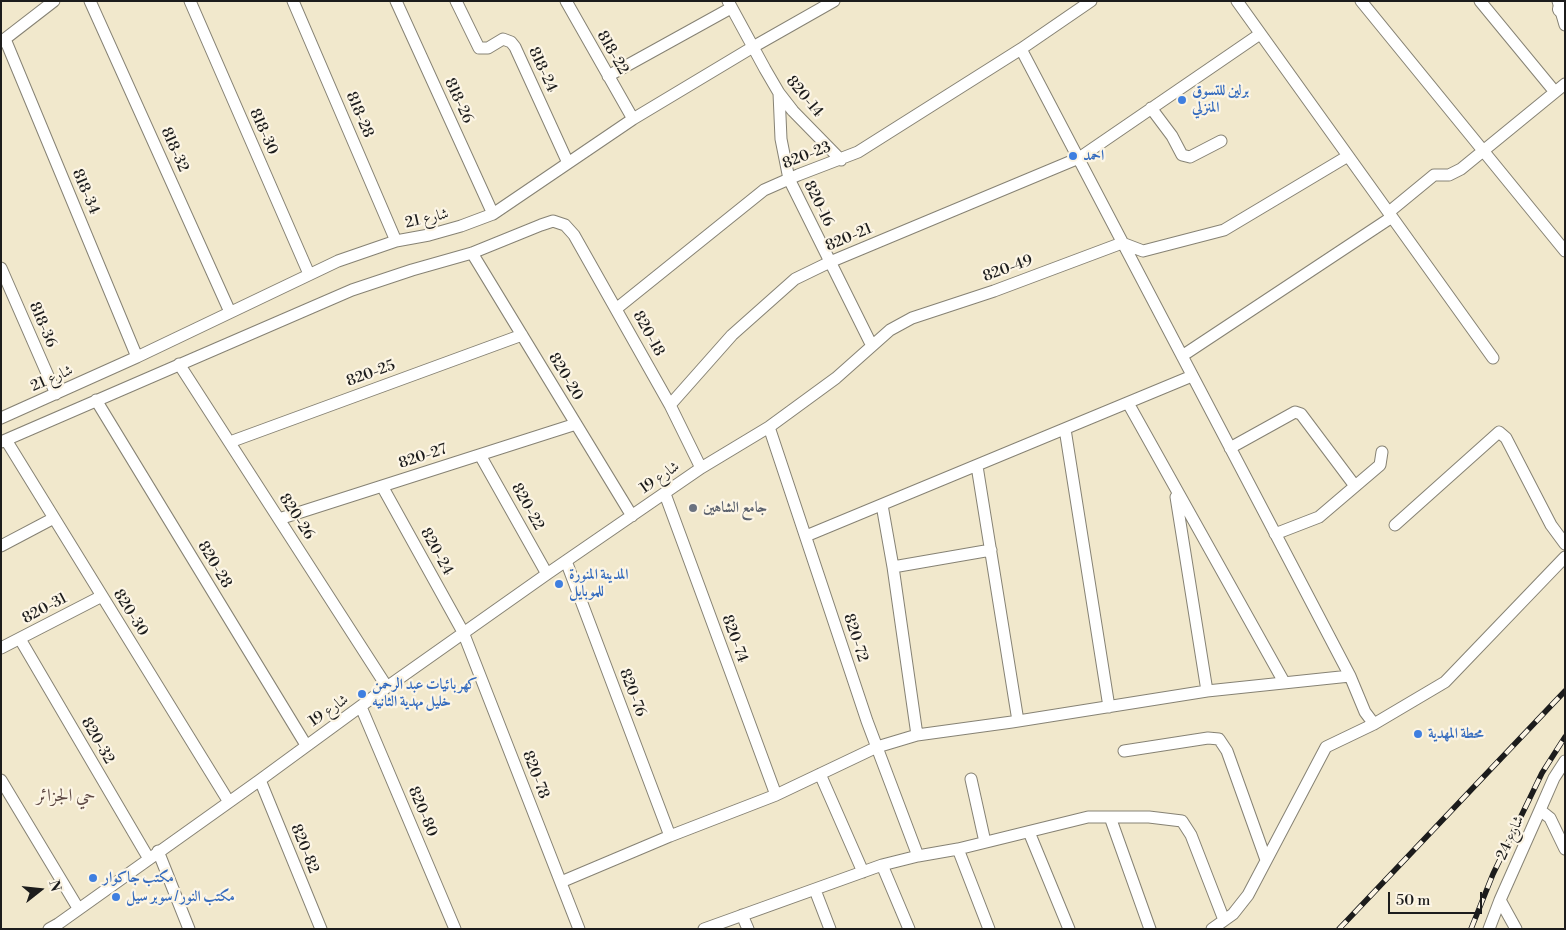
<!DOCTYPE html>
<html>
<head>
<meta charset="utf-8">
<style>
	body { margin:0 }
	#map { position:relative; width:1566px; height:930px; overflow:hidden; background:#f1e8cc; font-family:"Libre Bodoni",serif }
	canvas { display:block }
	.frame { position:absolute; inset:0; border:2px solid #1c1c1c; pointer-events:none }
	.north { position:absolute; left:15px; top:865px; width:50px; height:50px; -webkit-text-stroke:4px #fcf5e5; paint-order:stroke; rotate:74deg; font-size:14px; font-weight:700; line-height:20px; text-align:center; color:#1c1c1c }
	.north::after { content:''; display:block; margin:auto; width:18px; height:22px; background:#1c1c1c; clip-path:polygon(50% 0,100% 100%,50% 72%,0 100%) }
	.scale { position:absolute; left:1388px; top:892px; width:94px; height:22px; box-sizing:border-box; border:2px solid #1c1c1c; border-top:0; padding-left:6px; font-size:15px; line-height:18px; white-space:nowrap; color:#1c1c1c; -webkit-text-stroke:4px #fcf5e5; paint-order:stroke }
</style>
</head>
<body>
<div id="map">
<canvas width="1566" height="930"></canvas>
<div class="frame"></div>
<div class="north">N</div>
<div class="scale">50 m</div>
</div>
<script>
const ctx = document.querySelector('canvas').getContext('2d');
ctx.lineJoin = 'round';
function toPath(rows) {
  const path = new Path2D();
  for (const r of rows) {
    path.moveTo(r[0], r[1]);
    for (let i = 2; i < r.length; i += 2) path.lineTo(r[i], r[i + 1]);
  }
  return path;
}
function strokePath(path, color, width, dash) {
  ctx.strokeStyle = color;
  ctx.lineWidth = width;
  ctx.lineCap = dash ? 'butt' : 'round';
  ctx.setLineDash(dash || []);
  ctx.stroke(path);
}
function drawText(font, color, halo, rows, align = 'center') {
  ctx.font = font + ' "Libre Bodoni",Amiri,serif';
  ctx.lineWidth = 4.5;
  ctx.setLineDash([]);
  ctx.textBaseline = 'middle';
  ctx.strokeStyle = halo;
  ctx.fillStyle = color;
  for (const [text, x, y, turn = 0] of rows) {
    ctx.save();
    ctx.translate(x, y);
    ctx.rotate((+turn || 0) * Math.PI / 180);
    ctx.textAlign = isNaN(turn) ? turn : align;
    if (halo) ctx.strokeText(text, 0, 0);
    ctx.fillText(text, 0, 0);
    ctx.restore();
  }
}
const street = toPath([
	[90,1,230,312],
	[190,1,309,274],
	[293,1,396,241],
	[396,1,493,214],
	[456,1,479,48,488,48,503,39,511,42,515,47,568,163],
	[566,1,633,119],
	[728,1,765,69,779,93,793,111,841,160],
	[1237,1,1493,358],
	[1361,1,1565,251],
	[1480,1,1555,92],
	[1558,1,1565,25],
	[5,39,137,357],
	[1,42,54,1],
	[1021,49,1350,676,1365,712,1374,724],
	[608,76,731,8],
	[779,93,781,139,789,179,872,346],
	[1151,108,1172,136,1182,155,1190,157,1221,141],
	[1389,212,1434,175,1449,175,1461,169,1565,84],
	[472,253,632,516],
	[1,268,56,394],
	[616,309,764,190,798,175,858,152,1021,49,1091,1],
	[1182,356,1392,217],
	[179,364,387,687],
	[96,400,306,745],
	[1128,403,1284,682],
	[670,405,732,335,795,279,830,262,1079,158,1260,34],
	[1,418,137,357,338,261,396,241,429,235,461,226,493,214,633,119,753,47,834,1],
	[769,427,867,721,918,856],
	[1065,429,1109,707],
	[6,440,229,802],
	[1,442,352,290,412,270,472,253,541,225,553,221,565,225,574,235,670,405,701,468],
	[230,442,522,335],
	[1230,448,1295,412,1301,414,1355,486],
	[480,455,547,574],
	[977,466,1018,721],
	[382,486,463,632,579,929],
	[665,494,776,795],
	[1176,497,1207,691],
	[882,505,893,567,991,550],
	[279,519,576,424],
	[1395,525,1499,432,1506,438,1551,525,1565,544],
	[1275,534,1319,517,1380,465,1382,452],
	[806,536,1192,376],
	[1,546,54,518],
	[566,561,670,836],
	[893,567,917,735],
	[20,639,149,859],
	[1,648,102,596],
	[361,707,455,929],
	[1124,751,1208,738,1219,739,1227,751,1266,860],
	[820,774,863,872],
	[971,779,985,842],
	[1,780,78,908],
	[260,780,321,929],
	[1540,810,1550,818,1565,849],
	[1110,817,1150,929],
	[1029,832,1069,929],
	[958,849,1088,817,1149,817,1182,821,1191,835,1224,920],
	[158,851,189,929],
	[882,865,909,929],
	[561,882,670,836,776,795,877,747,917,735,1012,722,1207,691,1350,676],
	[815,890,830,929],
	[1500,900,1516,929],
	[742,915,748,929],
	[49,929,58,924,260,780,387,687,547,574,701,468,769,427,836,378,890,330,912,318,994,291,1122,243,1143,251,1224,230,1348,156],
	[704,929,882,865,918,856,958,849,989,929],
	[1212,929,1233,914,1248,895,1326,747,1374,724,1445,682,1565,557],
	[1489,929,1500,900,1540,810,1554,778,1565,761]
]);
const secondary = toPath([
	[1561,9,1565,8]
]);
const rail = toPath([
	[1339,929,1565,691],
	[1471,929,1493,874,1542,773,1565,737]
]);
const markers = [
	[1182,100,5,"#3f7fe0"],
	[1073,156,5,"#3f7fe0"],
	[693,508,5,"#6b7280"],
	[559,584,5,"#3f7fe0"],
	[362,694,5,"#3f7fe0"],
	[1418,734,5,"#3f7fe0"],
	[93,878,5,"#3f7fe0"],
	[116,897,5,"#3f7fe0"]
];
const streetNames = [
	["818-22",612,53,60],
	["818-24",542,70,65],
	["820-14",804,97,50],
	["818-26",458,101,65],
	["818-28",359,115,67],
	["818-30",263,132,66],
	["818-32",174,150,66],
	["820-23",807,156,-21],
	["818-34",85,192,67],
	["820-16",818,204,64],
	["شارع 21",427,219,-13],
	["820-21",849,238,-23],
	["820-49",1008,269,-20],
	["818-36",42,325,67],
	["820-18",648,334,61],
	["820-25",371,374,-20],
	["820-20",565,377,59],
	["شارع 21",52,379,-24],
	["820-27",423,457,-18],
	["شارع 19",660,478,-35],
	["820-22",527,507,61],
	["820-26",296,517,57],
	["820-24",436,552,61],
	["820-28",214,565,59],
	["820-31",45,609,-28],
	["820-30",130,613,58],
	["820-72",855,638,72],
	["820-74",734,639,70],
	["820-76",632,693,69],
	["شارع 19",329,711,-35],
	["820-32",97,741,60],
	["820-78",535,775,69],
	["820-80",422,812,67],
	["شارع 24",1511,838,-66],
	["820-82",304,849,68]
];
const shopNames = [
	["برلين للتسوق",1192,91],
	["المنزلي",1192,108],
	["احمد",1083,156],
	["المدينة المنورة",569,575],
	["للموبايل",569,592],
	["كهربائيات عبد الرحمن",372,685],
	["خليل مهدية الثانيه",372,702],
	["محطة المهدية",1428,734],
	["مكتب جاكوار",103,878],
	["مكتب النور / سوبر سيل",126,897]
];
const worshipNames = [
	["جامع الشاهين",703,508]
];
const quarterNames = [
	["حي الجزائر",66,797]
];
strokePath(street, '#868274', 13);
strokePath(secondary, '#868274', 18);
strokePath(street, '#fff', 11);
strokePath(secondary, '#fff', 16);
strokePath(rail, '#1c1c1c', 5.5);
strokePath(rail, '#fcf5e5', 4, [11]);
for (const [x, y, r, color] of markers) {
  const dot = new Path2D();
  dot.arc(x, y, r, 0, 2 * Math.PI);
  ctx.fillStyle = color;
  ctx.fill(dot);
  strokePath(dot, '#fcf5e5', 2);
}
drawText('15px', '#1c1c1c', '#fcf5e5', streetNames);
drawText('bold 15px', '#366cbe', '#fcf5e5', shopNames, 'left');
drawText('bold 15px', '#5b616d', '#fcf5e5', worshipNames, 'left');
drawText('18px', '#5c4742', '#fcf5e5', quarterNames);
</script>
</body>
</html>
